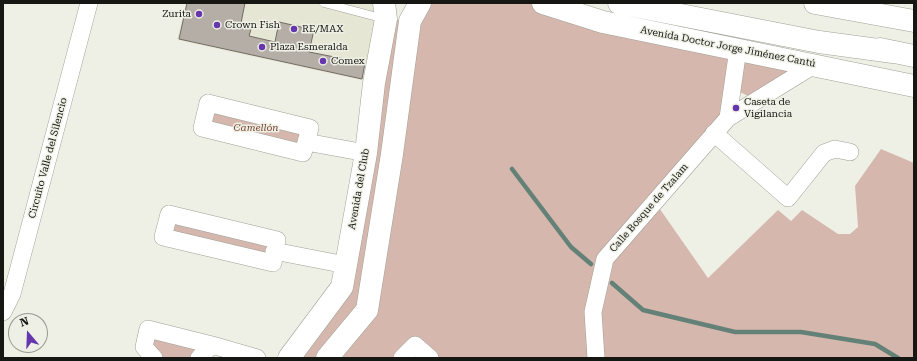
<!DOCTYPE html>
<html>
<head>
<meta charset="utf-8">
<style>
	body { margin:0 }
	#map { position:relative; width:917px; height:361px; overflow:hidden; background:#eff0e5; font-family:"Roboto Serif",serif }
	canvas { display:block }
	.frame { position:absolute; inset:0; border:4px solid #161713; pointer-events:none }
	.north { position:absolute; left:8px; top:313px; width:40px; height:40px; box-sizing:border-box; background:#eff0e5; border:1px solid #989991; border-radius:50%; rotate:341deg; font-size:11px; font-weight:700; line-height:16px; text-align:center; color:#161713 }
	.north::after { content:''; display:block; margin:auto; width:14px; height:18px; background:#6536ae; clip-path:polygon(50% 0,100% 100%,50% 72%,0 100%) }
</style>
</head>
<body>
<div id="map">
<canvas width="917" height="361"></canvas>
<div class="frame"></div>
<div class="north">N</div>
</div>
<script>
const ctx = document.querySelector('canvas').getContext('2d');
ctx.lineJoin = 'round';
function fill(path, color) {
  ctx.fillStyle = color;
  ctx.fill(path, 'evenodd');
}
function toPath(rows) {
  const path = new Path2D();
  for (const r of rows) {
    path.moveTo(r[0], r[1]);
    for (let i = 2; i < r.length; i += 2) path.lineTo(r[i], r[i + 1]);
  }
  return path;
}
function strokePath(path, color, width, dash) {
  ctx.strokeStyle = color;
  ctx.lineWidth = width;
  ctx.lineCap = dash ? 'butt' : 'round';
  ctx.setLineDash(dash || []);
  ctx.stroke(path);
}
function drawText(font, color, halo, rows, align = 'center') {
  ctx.font = font + ' "Roboto Serif",serif';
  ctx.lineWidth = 3;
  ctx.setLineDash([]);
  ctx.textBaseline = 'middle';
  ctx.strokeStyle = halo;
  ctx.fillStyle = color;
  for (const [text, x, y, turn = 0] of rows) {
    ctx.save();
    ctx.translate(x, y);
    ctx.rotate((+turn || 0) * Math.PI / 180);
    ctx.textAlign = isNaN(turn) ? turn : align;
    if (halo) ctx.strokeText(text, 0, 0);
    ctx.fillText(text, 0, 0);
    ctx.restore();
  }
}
const built = toPath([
	[186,3,384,3,374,83,177,40]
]);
const green = toPath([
	[420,3,546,3,814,65,756,100,732,88,728,118,655,202,708,278,778,210,791,221,802,210,838,234,850,234,858,227,855,186,881,149,914,163,914,358,430,358,415,345,402,358,289,358,342,287,386,19,410,21],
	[208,103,310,128,303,153,202,128],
	[169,214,277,240,272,263,163,237],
	[148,329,212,345,199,358,154,358]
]);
const stream = toPath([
	[512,169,571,247,591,264],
	[612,283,643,310,735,332,801,332,875,344,898,358]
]);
const building = toPath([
	[187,3,245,3,241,23,252,26,249,36,275,42,279,22,314,30,309,52,365,63,362,79,179,39,187,3]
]);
const lane = toPath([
	[324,3,385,19]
]);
const street = toPath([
	[208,103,310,128,303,153,202,128,208,103],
	[728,118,738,49],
	[714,133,788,198,824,153,835,149,850,152],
	[306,142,366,153],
	[169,214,277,240,273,263,163,237,169,214],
	[274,251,346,265],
	[3,312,12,294,89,3],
	[154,358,144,347,148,329,212,345,257,358],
	[199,358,212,345],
	[402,358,415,345,430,358],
	[596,358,593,312,605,259,728,118,814,65]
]);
const secondary = toPath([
	[543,3,603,22,914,86],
	[619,3,819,42,893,52],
	[815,3,914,21],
	[880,49,914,56],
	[289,358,342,287,366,153,374,83,386,19,384,3],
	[327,358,367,310,392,154,410,21,420,3]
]);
const markers = [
	[199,14,4,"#6536ae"],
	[217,25,4,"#6536ae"],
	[294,29,4,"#6536ae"],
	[262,47,4,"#6536ae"],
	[323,61,4,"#6536ae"],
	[736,108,4,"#6536ae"]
];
const poiNames = [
	["Zurita",191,14,"right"],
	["Crown Fish",225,25],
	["RE/MAX",302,29],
	["Plaza Esmeralda",270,47],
	["Comex",331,61],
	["Caseta de",744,102],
	["Vigilancia",744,114]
];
const streetNames = [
	["Avenida Doctor Jorge Jiménez Cantú",728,47,11],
	["Circuito Valle del Silencio",48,158,-75],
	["Avenida del Club",359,189,-80],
	["Calle Bosque de Tzalam",649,208,-49]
];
const parkNames = [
	["Camellón",256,128]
];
fill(built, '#e5e6d4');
fill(green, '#d5b7ad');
strokePath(stream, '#648178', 4.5);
fill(building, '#b5aea6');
strokePath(building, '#726c64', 1);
strokePath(lane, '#a0a096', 9);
strokePath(street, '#a0a096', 18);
strokePath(secondary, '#a0a096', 23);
strokePath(lane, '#fff', 8);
strokePath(street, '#fff', 17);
strokePath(secondary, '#fff', 22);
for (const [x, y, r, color] of markers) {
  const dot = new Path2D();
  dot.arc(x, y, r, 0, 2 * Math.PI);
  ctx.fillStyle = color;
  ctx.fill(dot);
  strokePath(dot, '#eff0e5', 1.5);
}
drawText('10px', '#161713', '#eff0e5', poiNames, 'left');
drawText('10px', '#161713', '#eff0e5', streetNames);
drawText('italic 10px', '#794634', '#eff0e5', parkNames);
</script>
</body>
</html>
